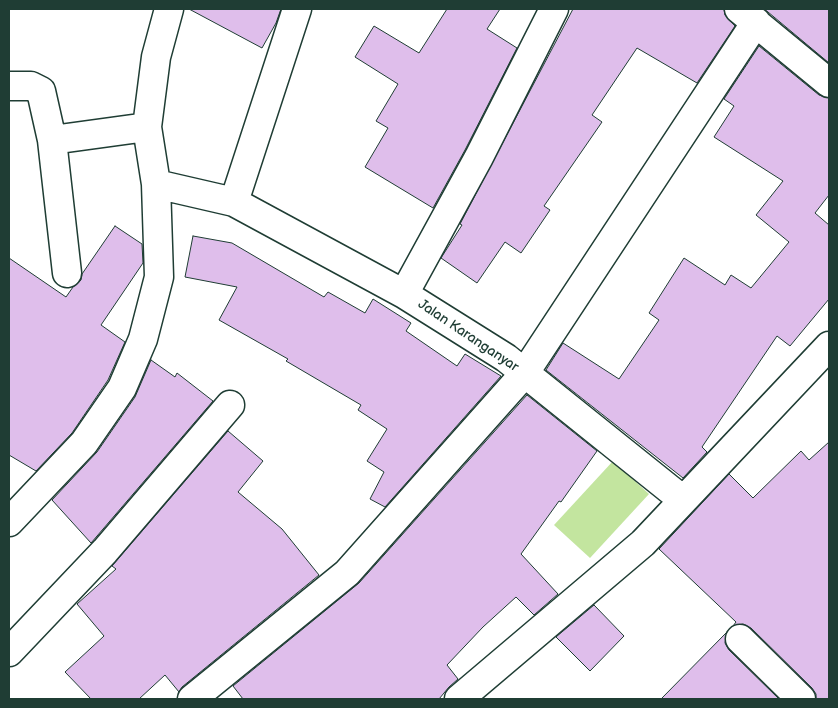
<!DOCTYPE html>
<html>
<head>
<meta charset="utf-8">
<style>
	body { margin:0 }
	#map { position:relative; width:838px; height:708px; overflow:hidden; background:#fff; font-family:"Balsamiq Sans",sans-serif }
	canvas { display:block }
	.frame { position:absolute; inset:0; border:10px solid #1f3d34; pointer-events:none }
</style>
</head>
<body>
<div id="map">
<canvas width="838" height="708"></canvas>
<div class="frame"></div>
</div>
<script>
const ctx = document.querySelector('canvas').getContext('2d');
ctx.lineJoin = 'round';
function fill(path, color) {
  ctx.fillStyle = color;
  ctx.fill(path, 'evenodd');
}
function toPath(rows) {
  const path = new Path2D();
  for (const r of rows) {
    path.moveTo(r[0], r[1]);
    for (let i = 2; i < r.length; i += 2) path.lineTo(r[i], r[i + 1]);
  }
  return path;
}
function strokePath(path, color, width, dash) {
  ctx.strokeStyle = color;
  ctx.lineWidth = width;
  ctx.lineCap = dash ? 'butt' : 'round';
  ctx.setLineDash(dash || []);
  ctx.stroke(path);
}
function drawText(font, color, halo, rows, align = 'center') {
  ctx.font = font + ' "Balsamiq Sans",sans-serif';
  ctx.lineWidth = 4.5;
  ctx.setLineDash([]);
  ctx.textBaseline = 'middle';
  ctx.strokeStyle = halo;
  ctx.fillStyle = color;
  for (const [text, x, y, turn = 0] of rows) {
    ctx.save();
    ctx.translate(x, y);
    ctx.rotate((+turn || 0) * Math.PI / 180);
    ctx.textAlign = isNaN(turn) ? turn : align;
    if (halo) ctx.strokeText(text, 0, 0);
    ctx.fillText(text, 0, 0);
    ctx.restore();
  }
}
const green = toPath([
	[613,461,649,494,590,558,554,525]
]);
const building = toPath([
	[189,9,281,9,276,23,262,48,189,9],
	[447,9,500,9,487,29,517,48,465,150,433,208,365,167,388,128,376,121,398,84,355,57,374,26,419,53,447,9],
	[573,9,724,9,725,15,735,26,697,83,637,48,592,115,602,122,544,206,550,210,521,253,505,242,477,283,441,258,462,225,460,224,573,9],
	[764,9,829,9,829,63,768,12,764,9],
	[759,46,819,95,829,98,829,195,815,213,829,225,829,299,790,346,777,336,702,447,707,452,683,478,546,370,563,343,619,379,659,320,649,313,684,258,725,285,731,275,751,288,789,242,756,215,783,181,714,137,734,106,724,99,759,46],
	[115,226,142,244,143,263,101,325,125,342,108,380,72,433,36,471,9,455,9,258,66,297,73,287,81,280,82,274,115,226],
	[193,236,232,243,324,297,328,292,365,313,373,299,411,323,406,331,457,366,465,354,501,376,385,507,370,499,384,472,367,461,387,429,358,410,361,405,286,361,288,359,219,320,237,287,185,277,193,236],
	[151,360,175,377,177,373,213,401,91,543,52,500,97,452,135,397,151,360],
	[527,395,597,451,561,502,559,501,521,554,558,594,534,615,516,597,483,627,447,665,458,679,449,687,439,699,243,699,233,686,359,583,527,395],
	[228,431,263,461,238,492,282,529,319,575,182,687,179,692,165,675,139,699,91,699,65,672,104,636,77,604,116,569,112,566,228,431],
	[829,442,829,699,816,699,816,694,812,688,751,628,743,624,733,626,736,622,659,549,729,474,753,498,801,451,809,460,829,442],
	[594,605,624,636,590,671,556,637,594,605],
	[727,632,725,643,729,650,779,699,661,699,727,632]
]);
const street = toPath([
	[739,9,829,83],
	[9,86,31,86,41,91,52,140,147,127],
	[52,140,67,273],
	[156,184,234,202,404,294,506,358,683,500],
	[234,202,297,9],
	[404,294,479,157,554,9],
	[9,522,84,443,122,388,143,339,159,277,156,184,147,127,156,57,169,9],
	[740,639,801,699],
	[9,652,105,551,230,405],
	[192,699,347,573,524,374,756,22],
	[459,699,643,543,829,346]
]);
const streetNames = [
	["Jalan Karanganyar",468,336,34]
];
fill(green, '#c3e59f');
fill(building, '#dfbeeb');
strokePath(building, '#1f3d34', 1);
strokePath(street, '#1f3d34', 31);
strokePath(street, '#fff', 28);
drawText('14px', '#1f3d34', '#fff', streetNames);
</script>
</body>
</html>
